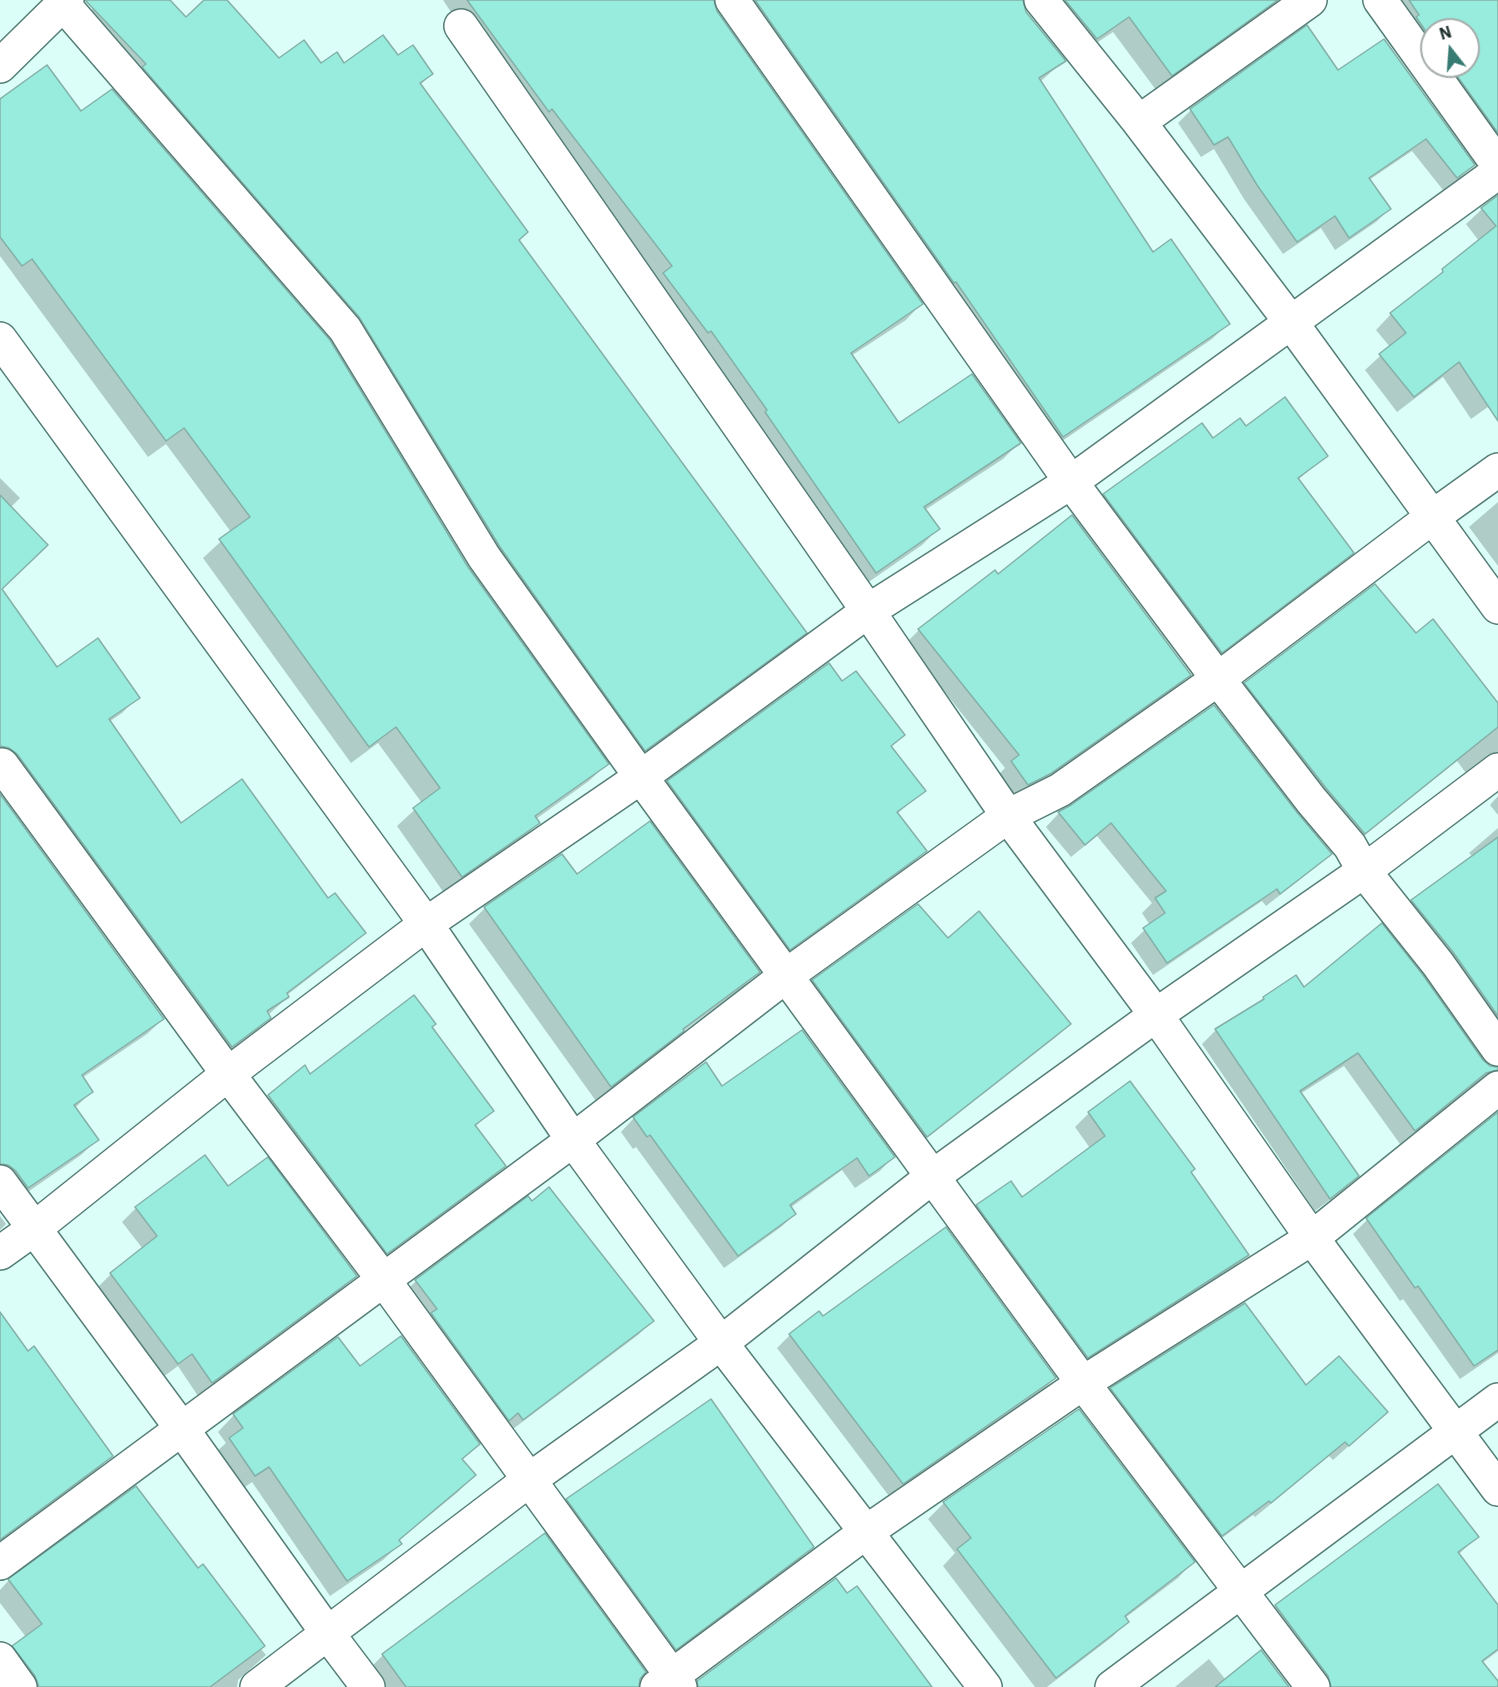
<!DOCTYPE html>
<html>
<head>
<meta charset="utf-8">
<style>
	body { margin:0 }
	#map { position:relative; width:1498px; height:1687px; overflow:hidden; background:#dbfff8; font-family:"IBM Plex Sans",sans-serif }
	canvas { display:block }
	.north { position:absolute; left:1420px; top:18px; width:60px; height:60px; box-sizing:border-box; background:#fff; border:2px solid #a5adab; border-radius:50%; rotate:343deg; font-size:16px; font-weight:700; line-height:24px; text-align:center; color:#1f312e }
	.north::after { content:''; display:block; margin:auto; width:21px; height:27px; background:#377c72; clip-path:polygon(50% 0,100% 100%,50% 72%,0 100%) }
</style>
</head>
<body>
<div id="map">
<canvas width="1498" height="1687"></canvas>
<div class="north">N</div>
</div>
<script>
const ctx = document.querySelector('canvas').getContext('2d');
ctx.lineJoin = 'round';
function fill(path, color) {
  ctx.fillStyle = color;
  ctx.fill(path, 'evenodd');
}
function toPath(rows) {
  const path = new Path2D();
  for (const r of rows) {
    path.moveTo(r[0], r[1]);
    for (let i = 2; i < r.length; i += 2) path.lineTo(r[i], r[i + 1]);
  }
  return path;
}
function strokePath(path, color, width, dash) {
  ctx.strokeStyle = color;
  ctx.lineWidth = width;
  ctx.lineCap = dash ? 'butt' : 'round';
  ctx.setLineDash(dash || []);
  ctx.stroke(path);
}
const shadow = toPath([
	[101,0,168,0,185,19,206,0,225,0,279,60,320,65,344,65,398,57,432,74,420,85,518,240,805,633,789,649,629,766,345,335,83,18],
	[443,0,712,0,715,11,921,304,906,320,851,356,899,425,1019,443,1003,459,925,510,938,529,922,545,860,588,480,56],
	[726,0,1021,0,1025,13,1064,60,1040,82,1153,254,1228,324,1212,339,1046,452],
	[1035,0,1278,0,1268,10,1156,90,1113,32,1080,54],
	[1383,0,1498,0,1498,170],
	[1432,30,1468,30,1468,66,1432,66],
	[1337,72,1473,165,1460,178,1443,190,1412,151,1369,180,1389,209,1376,222,1335,250,1321,228,1283,254,1244,199,1214,149,1201,157,1178,123,1191,110],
	[0,101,81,113,467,568,607,764,589,781,536,819,538,823,521,840,444,893,397,826,422,803,378,743,351,763,203,558,231,532,166,444,148,457,0,256],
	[1498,197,1498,406,1495,402,1471,419,1443,377,1397,412,1365,370,1390,347,1376,330,1391,314,1426,287,1443,271,1479,241,1466,224,1482,209],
	[1246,428,1326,455,1298,480,1352,553,1336,568,1206,667,1089,511,1104,495,1213,440],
	[0,478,20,498,10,508,1,589,56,669,138,697,122,713,109,722,181,825,328,900,364,933,348,948,287,995,288,997,268,1015,270,1017,254,1033,216,1062,0,768],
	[1498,502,1498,566,1469,527],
	[919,630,1189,675,1176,688,1035,787,1014,797,998,775,1005,768,906,643],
	[1416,635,1498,705,1498,772,1481,765,1466,773,1457,761,1350,847,1231,698,1245,684],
	[841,684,903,735,890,748,924,790,897,814,925,851,910,866,774,964,653,797,668,782],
	[1498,796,1498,815,1490,805],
	[0,797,163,1019,147,1034,82,1078,91,1092,75,1108,97,1140,81,1155,12,1203,0,1186],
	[1071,807,1295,812,1330,854,1316,867,1266,906,1262,901,1153,975,1131,943,1150,925,1142,913,1152,903,1097,836,1071,857,1046,827,1059,813],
	[1498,828,1498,1050,1398,915,1412,901,1473,857,1469,853],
	[562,856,576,876,758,972,743,987,677,1036,667,1046,596,1101,469,924,484,909],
	[948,940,1069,1024,1056,1037,913,1149,800,995,813,981],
	[1304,989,1482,1061,1489,1067,1498,1069,1498,1090,1479,1083,1471,1087,1400,1144,1344,1066,1300,1094,1357,1176,1343,1190,1315,1211,1202,1044,1216,1030,1258,1004,1264,998],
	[430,1028,492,1110,475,1127,504,1166,491,1179,373,1266,255,1110,304,1068,310,1076],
	[1130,1083,1247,1255,1233,1268,1074,1370,964,1220,977,1206,1022,1199,1090,1148,1075,1127,1089,1113],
	[722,1088,893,1157,880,1171,855,1188,842,1170,790,1208,795,1214,781,1227,724,1268,636,1147,633,1149,621,1132,634,1118],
	[1498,1114,1498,1353,1460,1379,1403,1299,1400,1301,1353,1234,1367,1220],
	[205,1157,228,1188,355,1276,342,1289,198,1396,178,1366,163,1377,97,1288,111,1274,143,1249,122,1222,136,1208],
	[528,1198,652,1321,638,1335,509,1432,402,1295,416,1281],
	[0,1216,6,1224,0,1230],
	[0,1315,111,1456,96,1471,0,1542],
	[822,1318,1055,1378,1041,1392,889,1496,777,1348,790,1335],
	[360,1368,478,1444,462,1460,474,1475,458,1492,398,1541,400,1544,383,1560,330,1596,252,1482,238,1492,213,1455,226,1443,218,1432,234,1415],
	[1306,1387,1370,1427,1333,1460,1329,1456,1255,1517,1253,1515,1206,1550,1096,1404,1111,1389],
	[1079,1411,1193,1562,1178,1578,1125,1618,1127,1622,1112,1637,1047,1687,1035,1687,943,1566,955,1553,928,1519,944,1503],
	[1437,1486,1477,1537,1458,1555,1498,1608,1498,1651,1482,1663,1498,1684,1498,1687,1311,1687,1261,1621,1276,1606],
	[567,1500,812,1547,795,1564,658,1666,550,1517],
	[544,1535,632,1687,383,1687,369,1669,383,1655],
	[198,1570,266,1655,238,1680,237,1687,17,1687,0,1660,26,1637,0,1603,0,1590,9,1580],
	[1209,1659,1226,1680,1288,1687,1175,1687]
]);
const building = toPath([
	[85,0,170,0,186,17,204,0,227,0,279,58,304,40,321,63,337,52,344,63,383,35,398,55,413,45,433,74,420,83,528,232,519,240,807,633,645,751,500,547,359,317,142,67,146,64,85,0],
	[467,0,714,0,717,11,923,304,851,353,899,423,972,374,1021,443,924,507,940,529,876,573,765,412,767,410,711,331,708,333,663,273,672,266,552,109,549,112,467,0],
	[755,0,1023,0,1026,12,1066,61,1039,78,1153,252,1171,239,1230,324,1063,437,956,282,954,283,755,0],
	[1065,0,1278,0,1172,76,1129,17,1097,39,1065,0],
	[1409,0,1498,0,1498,133,1450,66,1468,66,1468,30,1432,30,1432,40,1416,17,1419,15,1409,0],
	[1307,25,1338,70,1384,39,1475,165,1457,178,1426,139,1369,178,1391,209,1349,238,1335,216,1297,242,1257,185,1228,137,1214,145,1190,109,1307,25],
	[47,65,81,111,112,89,330,340,468,567,609,764,535,816,540,823,462,877,413,808,440,788,396,727,369,747,219,539,250,517,184,428,166,441,32,259,22,266,0,237,0,99,47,65],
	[1498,195,1498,421,1459,362,1414,397,1379,354,1406,333,1390,313,1443,272,1442,269,1496,226,1481,208,1498,195],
	[1285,397,1328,456,1298,478,1354,553,1222,653,1103,494,1202,423,1213,438,1240,418,1246,426,1285,397],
	[0,495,48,545,2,589,57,667,98,638,140,698,109,719,181,823,242,779,328,898,335,893,366,933,287,993,289,997,267,1011,271,1018,232,1047,17,754,9,748,0,746,0,495],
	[1072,515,1191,675,1050,774,1028,785,1011,761,1019,755,918,629,995,570,998,574,1072,515],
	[1375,584,1416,633,1433,619,1498,703,1498,727,1365,834,1326,788,1244,683,1375,584],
	[829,663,842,681,856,671,905,735,891,746,926,791,897,812,927,851,790,950,667,781,829,663],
	[1214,705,1296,811,1332,854,1280,894,1277,889,1167,963,1143,928,1165,913,1155,898,1166,891,1111,823,1085,845,1058,812,1071,805,1214,705],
	[0,794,164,1019,82,1075,93,1092,74,1105,99,1140,28,1188,15,1170,8,1165,0,1164,0,794],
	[650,821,760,972,683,1029,684,1031,611,1087,484,907,562,854,577,874,650,821],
	[1498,837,1498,1016,1453,952,1411,900,1498,837],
	[918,904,948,938,979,911,1071,1024,927,1137,812,980,918,904],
	[1382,923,1423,975,1483,1060,1490,1066,1498,1067,1498,1070,1486,1073,1415,1131,1358,1053,1300,1091,1359,1176,1330,1199,1215,1029,1264,999,1263,997,1296,975,1304,987,1382,923],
	[414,995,436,1024,432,1027,494,1111,475,1125,506,1166,387,1254,268,1095,305,1065,310,1074,414,995],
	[802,1030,895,1157,869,1176,857,1158,790,1205,796,1214,738,1256,650,1135,647,1137,633,1117,706,1062,722,1086,802,1030],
	[1130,1081,1195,1169,1191,1172,1249,1255,1088,1358,976,1205,1011,1181,1022,1197,1105,1136,1088,1112,1130,1081],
	[1498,1112,1498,1350,1474,1366,1418,1286,1415,1288,1366,1218,1498,1112],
	[205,1155,228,1186,268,1157,357,1276,212,1383,192,1354,178,1364,110,1273,157,1236,135,1207,205,1155],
	[549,1187,654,1321,523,1420,518,1413,509,1421,431,1313,437,1309,415,1280,528,1196,532,1201,549,1187],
	[946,1227,1056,1378,903,1484,789,1334,819,1311,823,1316,946,1227],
	[1245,1303,1306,1385,1339,1356,1388,1412,1349,1446,1345,1442,1271,1503,1269,1501,1222,1536,1110,1388,1245,1303],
	[0,1312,28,1351,34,1346,113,1456,0,1540,0,1312],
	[401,1336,480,1444,462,1459,476,1475,399,1540,402,1544,347,1581,269,1467,255,1476,229,1438,243,1428,233,1414,338,1337,360,1366,401,1336],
	[711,1399,814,1547,676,1650,566,1499,711,1399],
	[1079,1409,1195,1562,1125,1616,1129,1622,1056,1678,957,1549,971,1538,943,1502,1079,1409],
	[1438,1484,1479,1537,1458,1552,1498,1605,1498,1649,1482,1661,1498,1681,1498,1687,1331,1687,1328,1676,1275,1605,1438,1484],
	[136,1486,198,1568,203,1564,265,1646,210,1687,39,1687,35,1676,12,1646,42,1624,8,1579,136,1486],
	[545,1533,646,1672,640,1679,639,1687,406,1687,382,1654,545,1533],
	[836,1578,847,1593,857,1586,932,1687,698,1687,697,1681,836,1578],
	[1261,1650,1289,1687,1215,1687,1261,1650]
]);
const minor = toPath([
	[732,0,1071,482,1218,679,1311,800,1350,846,1364,871,1438,964,1498,1049],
	[1041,0,1139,122,1290,321,1498,607],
	[1380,0,1498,165],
	[63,4,345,329,484,557,641,777,1083,1383,1313,1687],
	[461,26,868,611,1008,816,1156,1015,1312,1238,1498,1489],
	[0,66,67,0],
	[1139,122,1310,0],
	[0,339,426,924,573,1140,721,1343,985,1687],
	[2,765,228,1074,383,1279,680,1687],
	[0,1182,182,1429,328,1634,368,1687],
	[0,1253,35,1228,228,1074,426,924,641,777,868,611,1071,482,1498,172],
	[0,1563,573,1140,787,975,1008,816,1060,790,1218,679,1431,518,1498,470],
	[0,1659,20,1687],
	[257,1687,529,1480,721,1343,932,1177,1156,1015,1364,871,1498,770],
	[657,1687,866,1532,1083,1383,1312,1238,1498,1088],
	[1112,1687,1498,1400]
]);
fill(shadow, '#0003');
fill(building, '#97ecde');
strokePath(building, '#85b0a8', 1.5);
strokePath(minor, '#557e77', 36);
strokePath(minor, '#fff', 33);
</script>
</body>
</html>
